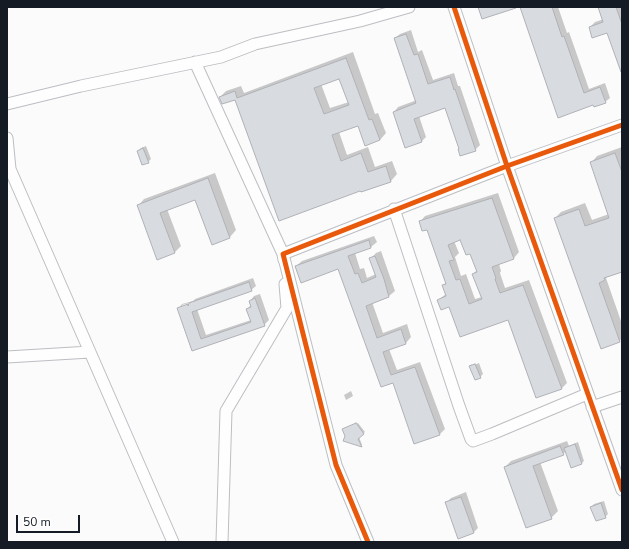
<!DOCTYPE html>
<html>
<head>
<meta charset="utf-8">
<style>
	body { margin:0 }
	#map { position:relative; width:629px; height:549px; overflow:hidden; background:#fbfbfb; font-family:"Nunito Sans",sans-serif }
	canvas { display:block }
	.frame { position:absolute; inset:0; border:8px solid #151b25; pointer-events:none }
	.scale { position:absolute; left:16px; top:515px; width:64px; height:18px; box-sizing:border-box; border:2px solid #151b25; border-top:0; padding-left:5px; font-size:12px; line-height:14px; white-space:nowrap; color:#151b25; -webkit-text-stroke:3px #fff; paint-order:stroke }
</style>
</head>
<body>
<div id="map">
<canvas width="629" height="549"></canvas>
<div class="frame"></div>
<div class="scale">50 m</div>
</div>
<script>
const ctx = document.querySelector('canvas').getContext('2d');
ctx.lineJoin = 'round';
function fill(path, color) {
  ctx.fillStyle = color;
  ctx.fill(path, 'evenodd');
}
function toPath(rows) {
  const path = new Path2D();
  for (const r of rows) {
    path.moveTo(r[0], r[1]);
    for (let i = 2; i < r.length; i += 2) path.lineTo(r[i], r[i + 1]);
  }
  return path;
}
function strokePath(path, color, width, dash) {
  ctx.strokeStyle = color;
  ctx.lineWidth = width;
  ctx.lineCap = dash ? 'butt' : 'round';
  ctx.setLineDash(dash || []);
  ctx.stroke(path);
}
const shadow = toPath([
	[521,7,558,7,567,33,569,32,589,89,605,83,610,98,605,102,594,104,559,117],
	[599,7,622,7,622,72,608,32,590,27,595,22,604,19],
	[411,30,418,52,422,50,433,80,454,73,458,86,460,86,480,145,475,150,460,148,446,107,419,116,426,137,422,141,394,112,398,107,417,100,395,38,400,34],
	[353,52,375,114,378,113,386,133,380,140,359,124,339,132,347,155,368,147,375,167,392,161,397,174,391,181,362,191,236,98,220,97,226,91,241,86,244,93],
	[340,77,349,102,330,108,321,84],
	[146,146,151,159,148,162,138,151,141,148],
	[622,147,622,271,608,276,606,278,622,324,622,339,619,341,555,218,561,212,585,203,592,220,609,214,591,163,597,156],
	[215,173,236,230,230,237,212,244,195,198,167,209,181,246,175,252,138,206,144,199],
	[498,193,519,252,514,258,499,264,501,271,500,273,505,288,529,280,567,383,562,388,509,319,450,306,438,300,446,294,443,286,446,282,428,228,420,222,425,216],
	[461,239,470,252,477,270,473,274,482,297,475,299,466,274,461,276,455,257,459,253,454,241],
	[374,236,377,242,371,247,355,253,360,269,364,268,367,278,376,274,370,259,376,253,381,251,395,291,389,296,372,302,383,333,407,324,411,337,406,343,389,349,397,370,420,362,445,429,439,435,393,381,339,268,296,266,302,261],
	[253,278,256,286,251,290,197,309,206,335,251,320,247,309,251,305,250,301,254,296,260,294,269,320,264,325,193,350,178,309,182,304,193,301,195,299],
	[192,302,193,304,182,307,182,305],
	[479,363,483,374,480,377,470,366,472,364,472,366],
	[351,391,353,396,346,400,344,395],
	[358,423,365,432,359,437,362,445,361,446,346,436,343,429],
	[567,441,569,446,578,442,584,461,582,463,571,467,566,451,563,454,540,462,558,511,551,518,505,467,511,461],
	[466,492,478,528,474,532,446,503,451,498],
	[604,501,608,514,605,517,591,507,594,504]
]);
const building = toPath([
	[478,7,516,7,516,8,482,19,478,7],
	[520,7,552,7,562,37,564,36,584,93,600,87,606,103,594,107,593,105,558,118,520,7],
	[598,7,616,7,622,24,622,72,621,72,607,33,592,38,589,27,603,22,598,7],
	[406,34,414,55,418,54,428,84,450,77,454,90,455,89,476,151,460,156,458,149,459,149,445,108,414,119,422,142,405,148,393,112,416,103,394,38,406,34],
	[346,58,369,120,372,119,380,140,365,146,358,126,332,135,341,161,361,153,368,172,386,166,391,182,361,192,360,191,279,221,235,100,222,104,219,97,235,91,237,98,346,58],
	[339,79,349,105,324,114,314,88,339,79],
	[143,148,149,163,142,165,137,151,143,148],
	[615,153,622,172,622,272,604,278,605,280,599,283,620,342,601,349,554,218,579,209,585,226,609,218,590,162,615,153],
	[208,178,230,238,212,245,195,200,160,213,175,253,157,260,137,205,208,178],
	[492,198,514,259,492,267,496,278,495,279,500,293,523,285,562,389,536,398,508,320,460,337,449,307,441,310,437,300,446,296,442,285,446,284,427,230,422,231,419,221,492,198],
	[460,240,466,255,470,254,477,272,472,274,482,299,469,304,460,279,456,280,449,261,454,260,448,245,460,240],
	[369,240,371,248,348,256,355,274,358,273,362,283,376,277,369,258,375,256,384,279,389,297,366,306,377,338,401,329,406,344,383,352,391,375,415,367,440,435,414,444,393,383,381,387,338,269,301,283,295,266,369,240],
	[249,282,252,291,192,312,201,339,251,322,246,309,251,307,249,301,255,298,265,326,192,351,177,308,188,304,188,306,189,303,249,282],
	[475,364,481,378,475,380,469,366,475,364],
	[356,423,364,434,358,439,362,447,343,441,345,436,342,429,356,423],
	[575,444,582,464,571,468,564,448,575,444],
	[560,446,564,455,533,466,552,519,526,528,504,467,560,446],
	[461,497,474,533,458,539,445,502,461,497],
	[601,503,606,518,596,521,590,507,601,503]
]);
const minor = toPath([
	[454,7,507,166,622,490],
	[195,62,283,254,284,260],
	[7,104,81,86,221,57,255,44,360,21,409,7],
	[7,138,10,169,173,542],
	[394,209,459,406,471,439,473,441,492,434,587,394],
	[7,357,90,352],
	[592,407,622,397],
	[222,542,226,411,287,308,285,284],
	[368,542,336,465,283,254,507,166,622,125]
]);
const cycleway = toPath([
	[454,7,507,166,622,490],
	[368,542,336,465,283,254,507,166,622,125]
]);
fill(shadow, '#0003');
fill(building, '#d8dbe0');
strokePath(building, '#afb1b6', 1);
strokePath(minor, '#bcbec3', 13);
strokePath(minor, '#fefefe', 11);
strokePath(cycleway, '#e8590c', 5);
</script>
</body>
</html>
